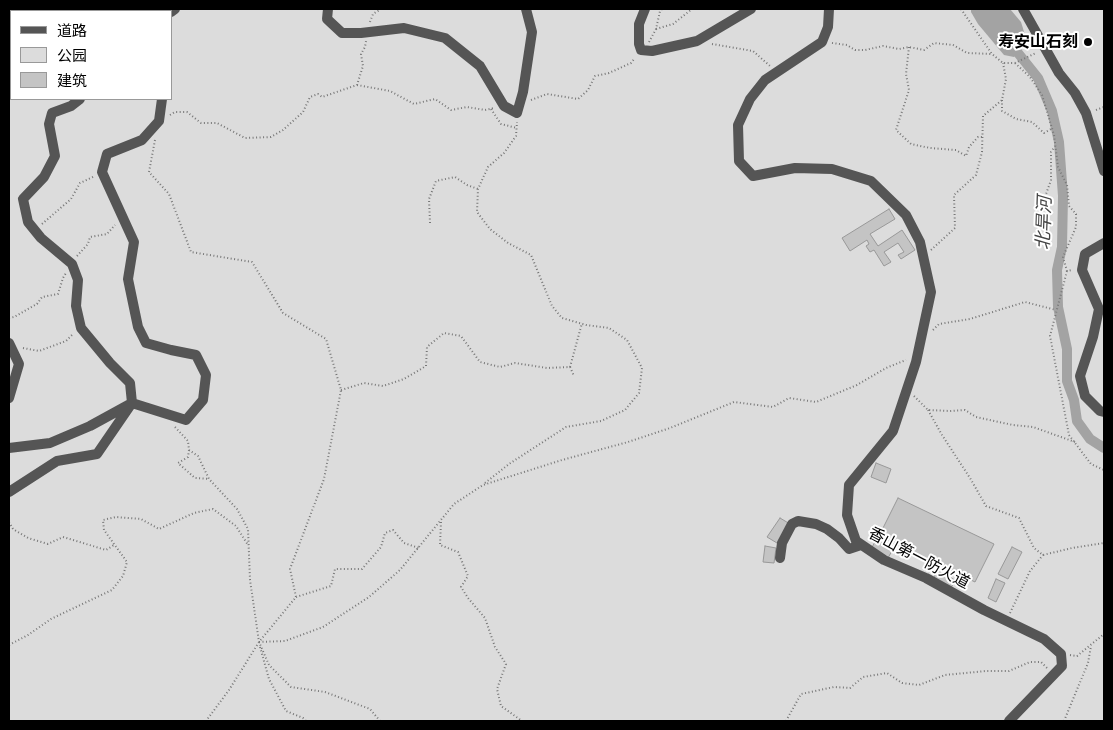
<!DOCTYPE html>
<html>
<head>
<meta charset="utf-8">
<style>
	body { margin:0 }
	#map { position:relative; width:1113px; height:730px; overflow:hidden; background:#fff; font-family:"Golos Text","Noto Sans SC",sans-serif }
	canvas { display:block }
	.frame { position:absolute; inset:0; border:10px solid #000; pointer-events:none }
	.legend { position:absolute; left:10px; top:10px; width:162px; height:90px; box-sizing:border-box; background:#fff; border:1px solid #999; margin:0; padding:6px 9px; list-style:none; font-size:15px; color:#000 }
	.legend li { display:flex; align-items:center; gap:10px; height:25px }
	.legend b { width:25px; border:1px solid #999 }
</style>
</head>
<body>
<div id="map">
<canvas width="1113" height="730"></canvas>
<div class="frame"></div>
<ul class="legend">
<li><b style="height:6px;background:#555"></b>道路</li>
<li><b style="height:14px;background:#dcdcdc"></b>公园</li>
<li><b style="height:14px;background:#c4c4c4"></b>建筑</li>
</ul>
</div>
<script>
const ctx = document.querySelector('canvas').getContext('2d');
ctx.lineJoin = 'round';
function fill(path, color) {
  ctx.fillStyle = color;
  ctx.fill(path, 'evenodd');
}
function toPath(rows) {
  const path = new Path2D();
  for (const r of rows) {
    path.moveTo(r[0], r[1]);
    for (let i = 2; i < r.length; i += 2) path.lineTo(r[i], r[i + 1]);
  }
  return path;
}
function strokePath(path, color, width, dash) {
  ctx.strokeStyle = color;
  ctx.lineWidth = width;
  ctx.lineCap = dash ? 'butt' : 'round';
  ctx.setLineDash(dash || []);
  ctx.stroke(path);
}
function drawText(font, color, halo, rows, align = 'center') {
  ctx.font = font + ' "Golos Text","Noto Sans SC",sans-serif';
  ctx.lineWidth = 4;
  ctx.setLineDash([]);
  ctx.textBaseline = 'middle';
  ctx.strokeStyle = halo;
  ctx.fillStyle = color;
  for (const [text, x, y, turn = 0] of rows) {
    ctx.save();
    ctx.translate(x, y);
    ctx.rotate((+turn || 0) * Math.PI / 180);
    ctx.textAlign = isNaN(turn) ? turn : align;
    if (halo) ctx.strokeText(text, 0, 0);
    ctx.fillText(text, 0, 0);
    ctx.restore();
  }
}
const green = toPath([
	[9,9,1104,9,1104,721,9,721],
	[11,11,171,11,171,99,11,99]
]);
const water = toPath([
	[971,9,1010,9,1021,22,1025,35,1024,47,1014,57,1004,55,978,24,971,12]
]);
const canal = toPath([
	[1010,43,1038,78,1052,111,1059,142,1063,196,1062,247,1057,270,1058,307,1067,349,1067,381,1074,400,1077,421,1090,439,1104,448]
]);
const building = toPath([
	[889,209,895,219,870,234,878,246,902,230,915,250,901,259,898,255,904,252,898,243,884,252,891,262,884,266,874,250,870,252,866,246,869,244,867,240,850,251,842,238,889,209],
	[876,463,891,469,886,483,871,477,876,463],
	[898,498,994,544,975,582,879,536,898,498],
	[780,518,790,524,777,543,767,537,780,518],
	[876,540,893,549,888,558,871,549,876,540],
	[765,546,776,548,774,563,763,562,765,546],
	[1012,547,1022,552,1008,579,998,574,1012,547],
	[937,571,955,580,951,588,933,579,937,571],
	[996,579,1005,583,996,602,988,598,996,579]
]);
const path = toPath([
	[961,9,992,54,1003,63,1015,63,1036,53],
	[370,22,373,14,381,9],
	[656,29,673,24,692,9],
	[649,42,656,29,660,11,662,9],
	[832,43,847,45,855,50,865,50,883,46,899,49,909,47,924,50,934,43,953,45,967,53,992,54],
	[712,44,753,51,770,66],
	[909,47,906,74,909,90,896,130,911,144,930,148,956,150,966,156,969,147,978,137,982,137],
	[1015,63,1030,77,1042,95,1054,135,1058,167,1067,185,1069,206,1076,214,1076,227,1063,257,1067,271,1072,270],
	[357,85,390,91,414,104,435,99,451,110,467,107,485,110,494,108],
	[531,100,547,94,578,99,588,90,595,76,609,73,631,63,635,58],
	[1002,100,1002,111,1016,119,1032,122,1044,133,1053,128],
	[491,109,501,124,517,128],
	[1096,110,1104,107],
	[170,115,175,112,187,112,201,123,217,123,245,138,271,137,283,130,303,112,310,97,318,94,322,97,357,85,363,66,361,54,365,47,366,41],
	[155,140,149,172,169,194,191,252,252,262,283,313,326,339,341,390,324,479,290,569,296,597,259,642,229,690,206,721],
	[1045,197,1051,180,1051,152,1055,146],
	[430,223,429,199,436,181,455,177,467,185,478,189],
	[42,224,71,199,80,183,95,176],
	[931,250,955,228,954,195,976,175,982,152,983,116,1002,100,1006,79,1003,63],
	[77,256,88,244,90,237,107,234,115,225],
	[1067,271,1050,336,1069,435,1091,464,1104,470],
	[9,318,14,317,37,304,42,297,58,294,63,278,66,273],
	[933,330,939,324,970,319,1025,302,1056,310],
	[23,348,39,351,66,341,73,334],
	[570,367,574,376],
	[341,390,364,383,383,386,404,379,426,366,427,347,444,333,461,336,480,362,500,367,515,363,547,368,570,367,582,323],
	[914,396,928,410,950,411,965,410,976,417,1013,425,1033,427,1075,442],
	[928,410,942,435,970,478,986,506,1019,518,1034,548,1043,555,1072,548,1104,543],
	[175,427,188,441,189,450,198,456,209,479,237,509,248,529,250,580,259,642,269,665,291,687,325,692,370,709,380,721],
	[189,450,188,457,178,463,195,478,209,479],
	[485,483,509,464,566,427,601,421,625,410,639,393,642,368,627,340,609,328,586,325,562,318,552,306,531,255,508,243,490,229,477,212,478,189,488,167,504,153,516,136,517,122],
	[9,522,13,529,28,538,48,544,63,537,106,550,114,545],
	[441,522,440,545,458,552,468,576,461,587,468,598,485,618,495,647,506,664,497,689,501,706,522,721],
	[296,597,331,586,335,569,362,569,381,547,385,533,393,530,404,543,419,548],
	[1010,613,1030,571,1043,555],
	[259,642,285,641,323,627,369,597,400,570,454,504,483,485,562,460,628,442,670,428,734,402,773,407,789,398,816,402,857,385,886,368,906,360],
	[9,645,28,635,51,619,112,590,123,576,127,562,104,530,103,520,116,517,141,519,159,529,194,513,213,509,236,526,248,545],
	[260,647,269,679,286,711,303,718,306,721],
	[1070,655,1077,656,1104,634],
	[786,721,801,694,834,687,850,688,863,677,887,673,902,683,919,685,945,675,986,671,1009,671,1030,662,1041,662,1047,668],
	[1064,721,1088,663,1091,646]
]);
const minor = toPath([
	[328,9,327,19,342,33,361,33,404,28,445,38,480,66,504,106,517,113,523,92,532,32,526,9],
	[645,9,639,24,639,44,641,50,652,51,697,41,751,9],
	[829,9,828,27,822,42,765,80,750,99,738,125,739,161,753,176,795,168,832,169,871,181,906,215,920,242,931,292,916,362,893,431,849,485,847,515,856,541,884,560,926,578,984,610,1044,639,1061,654,1062,666,1009,721],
	[1023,9,1059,73,1075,93,1086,113,1104,171],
	[109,11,110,9],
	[171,12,175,9],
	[1104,243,1085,254,1082,270,1099,309,1093,337,1080,376,1085,396,1100,411,1104,412],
	[9,343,19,364,9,398],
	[9,448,50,443,90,426,132,403,130,383,110,363,81,328,76,306,78,280,72,264,41,238,28,222,23,199,44,177,55,156,49,124,52,113,71,106,80,99],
	[9,492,57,461,97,454,132,403,186,420,203,400,206,375,196,355,171,350,146,343,138,327,128,279,134,242,102,172,107,154,142,140,159,121,162,99],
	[780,558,782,543,792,524,798,521,816,524,827,529,839,538,849,549,861,545]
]);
const markers = [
	[1088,42,5,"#000"]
];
const poiNames = [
	["寿安山石刻",1078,42]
];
const streetNames = [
	["香山第一防火道",919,558,28]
];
const waterNames = [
	["北旱河",1044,223,-88]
];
fill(green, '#dcdcdc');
fill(water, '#a3a3a3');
strokePath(canal, '#a3a3a3', 10);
fill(building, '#c4c4c4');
strokePath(building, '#999', 1);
strokePath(path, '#777', 2, [1, 2.5]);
strokePath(minor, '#555', 10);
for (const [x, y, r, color] of markers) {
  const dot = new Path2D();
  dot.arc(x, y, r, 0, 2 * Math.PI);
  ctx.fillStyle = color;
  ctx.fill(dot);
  strokePath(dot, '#fff', 2);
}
drawText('bold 16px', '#000', '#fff', poiNames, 'right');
drawText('16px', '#000', '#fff', streetNames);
drawText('italic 18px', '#444', '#fff', waterNames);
</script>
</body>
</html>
